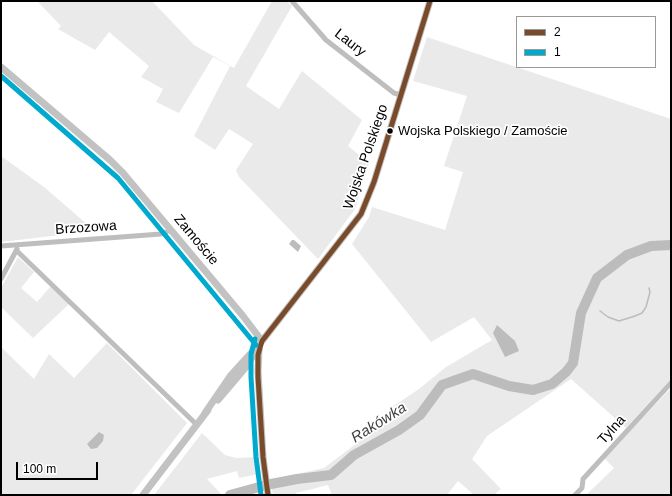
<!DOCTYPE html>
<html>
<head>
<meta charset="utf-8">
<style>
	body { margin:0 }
	#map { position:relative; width:672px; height:496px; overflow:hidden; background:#fff; font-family:Helvetica,sans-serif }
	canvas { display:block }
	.frame { position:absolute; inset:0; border:2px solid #000; pointer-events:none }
	.legend { position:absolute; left:516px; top:16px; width:140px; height:52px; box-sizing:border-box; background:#fff; border:1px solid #999; margin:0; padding:5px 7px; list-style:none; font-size:12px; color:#000 }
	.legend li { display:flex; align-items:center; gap:8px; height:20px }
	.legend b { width:20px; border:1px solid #999 }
	.scale { position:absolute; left:16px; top:462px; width:82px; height:18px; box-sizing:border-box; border:2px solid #000; border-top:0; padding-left:5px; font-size:12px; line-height:14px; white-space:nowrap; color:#000; -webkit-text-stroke:3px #fff; paint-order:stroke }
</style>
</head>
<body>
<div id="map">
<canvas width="672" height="496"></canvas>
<div class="frame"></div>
<ul class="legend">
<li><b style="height:5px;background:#7a4b2a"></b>2</li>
<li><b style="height:5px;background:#00a9ce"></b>1</li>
</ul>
<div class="scale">100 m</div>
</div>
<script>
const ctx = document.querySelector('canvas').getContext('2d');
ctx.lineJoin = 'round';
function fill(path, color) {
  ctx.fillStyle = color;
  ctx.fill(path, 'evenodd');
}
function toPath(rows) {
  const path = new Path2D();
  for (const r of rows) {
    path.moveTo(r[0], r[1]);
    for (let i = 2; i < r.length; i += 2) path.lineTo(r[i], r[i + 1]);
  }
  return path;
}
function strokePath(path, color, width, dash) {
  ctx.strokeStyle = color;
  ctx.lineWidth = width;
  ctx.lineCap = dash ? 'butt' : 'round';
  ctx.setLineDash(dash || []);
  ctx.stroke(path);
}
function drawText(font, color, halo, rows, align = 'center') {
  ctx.font = font + ' Helvetica,sans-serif';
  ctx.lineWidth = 3.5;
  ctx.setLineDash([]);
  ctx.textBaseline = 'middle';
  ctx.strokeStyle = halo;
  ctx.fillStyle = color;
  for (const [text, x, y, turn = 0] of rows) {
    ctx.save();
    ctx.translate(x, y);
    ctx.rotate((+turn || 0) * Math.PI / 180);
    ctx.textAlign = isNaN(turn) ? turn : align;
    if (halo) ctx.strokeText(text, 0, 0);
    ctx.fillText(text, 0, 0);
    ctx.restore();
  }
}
const green = toPath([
	[37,1,152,1,194,45,234,68,272,1,287,1,292,6,246,86,279,109,302,71,362,120,348,146,369,163,355,209,318,259,239,177,236,170,253,144,229,129,215,150,194,136,230,66,213,57,179,113,156,102,163,89,141,77,149,66,109,32,95,50,58,29,61,26],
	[427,37,671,119,671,379,626,428,571,379,487,436,472,459,501,489,494,495,474,495,458,481,447,495,332,495,328,485,296,493,296,495,273,495,270,480,324,468,365,437,363,435,395,405,419,389,446,367,492,340,474,317,431,342,352,244,369,217,372,207,445,230,463,172,444,166,467,96,413,81],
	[1,156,44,187,95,231,1,242],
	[18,257,34,272,21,288,37,302,51,286,69,304,33,338,1,307,1,288],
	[107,343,187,423,131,495,1,495,1,347,34,379,49,354,74,378],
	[671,388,671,495,586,495,614,468,604,458],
	[202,433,225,455,236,458,257,457,259,474,239,478,237,471,207,479,222,495,154,495]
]);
const water = toPath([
	[292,240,294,240,301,246,298,252,289,244],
	[497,325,515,341,519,351,505,357,493,333],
	[99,432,104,435,103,441,97,448,91,449,87,444]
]);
const stream = toPath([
	[600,311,608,317,619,321,635,316,642,313,646,307,650,292,649,288]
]);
const river = toPath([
	[271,484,297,479,331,475,354,455,399,430,420,415,442,385,473,374,509,386,533,390,552,384,566,372,573,363,581,313,597,278,627,255,651,246,671,245],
	[230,495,263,486]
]);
const street = toPath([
	[292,1,326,40,394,93,401,95],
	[1,246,161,234,171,230],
	[17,251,196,424],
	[1,279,17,249],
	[575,495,582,488,583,479,671,383]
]);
const secondary = toPath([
	[1,67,110,160,123,173,243,316,262,341],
	[259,350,258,371,263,457,268,495],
	[218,400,246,367,258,348],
	[205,413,231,375,262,341,361,214,374,182,430,1],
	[143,495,208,410]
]);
const bus1 = toPath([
	[268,495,263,457,258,377,258,355,262,341,361,214,374,182,430,1]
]);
const bus2 = toPath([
	[1,76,118,178,256,345],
	[255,339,251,354,251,377,256,457,261,495]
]);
const markers = [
	[390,131,3.5,"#000"]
];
const busNames = [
	["Wojska Polskiego / Zamoście",398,131]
];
const streetNames = [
	["Laury",350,43,38],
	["Wojska Polskiego",366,157,-71],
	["Brzozowa",86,228,-4],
	["Zamoście",196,240,50],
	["Tylna",612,430,-48]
];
const waterNames = [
	["Rakówka",379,423,-32]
];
fill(green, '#eaeaea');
fill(water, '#bcbcbc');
strokePath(stream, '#bcbcbc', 1.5);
strokePath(river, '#bcbcbc', 10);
strokePath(street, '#bebebe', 5);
strokePath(secondary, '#c2c2c2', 7);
strokePath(bus1, '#7a4b2a', 5);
strokePath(bus2, '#00a9ce', 5);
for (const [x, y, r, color] of markers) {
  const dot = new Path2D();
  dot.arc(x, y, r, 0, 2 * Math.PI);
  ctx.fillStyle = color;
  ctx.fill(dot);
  strokePath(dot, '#fff', 1.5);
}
drawText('13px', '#000', '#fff', busNames, 'left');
drawText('14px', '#000', '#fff', streetNames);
drawText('italic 15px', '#414141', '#fff', waterNames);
</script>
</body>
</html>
